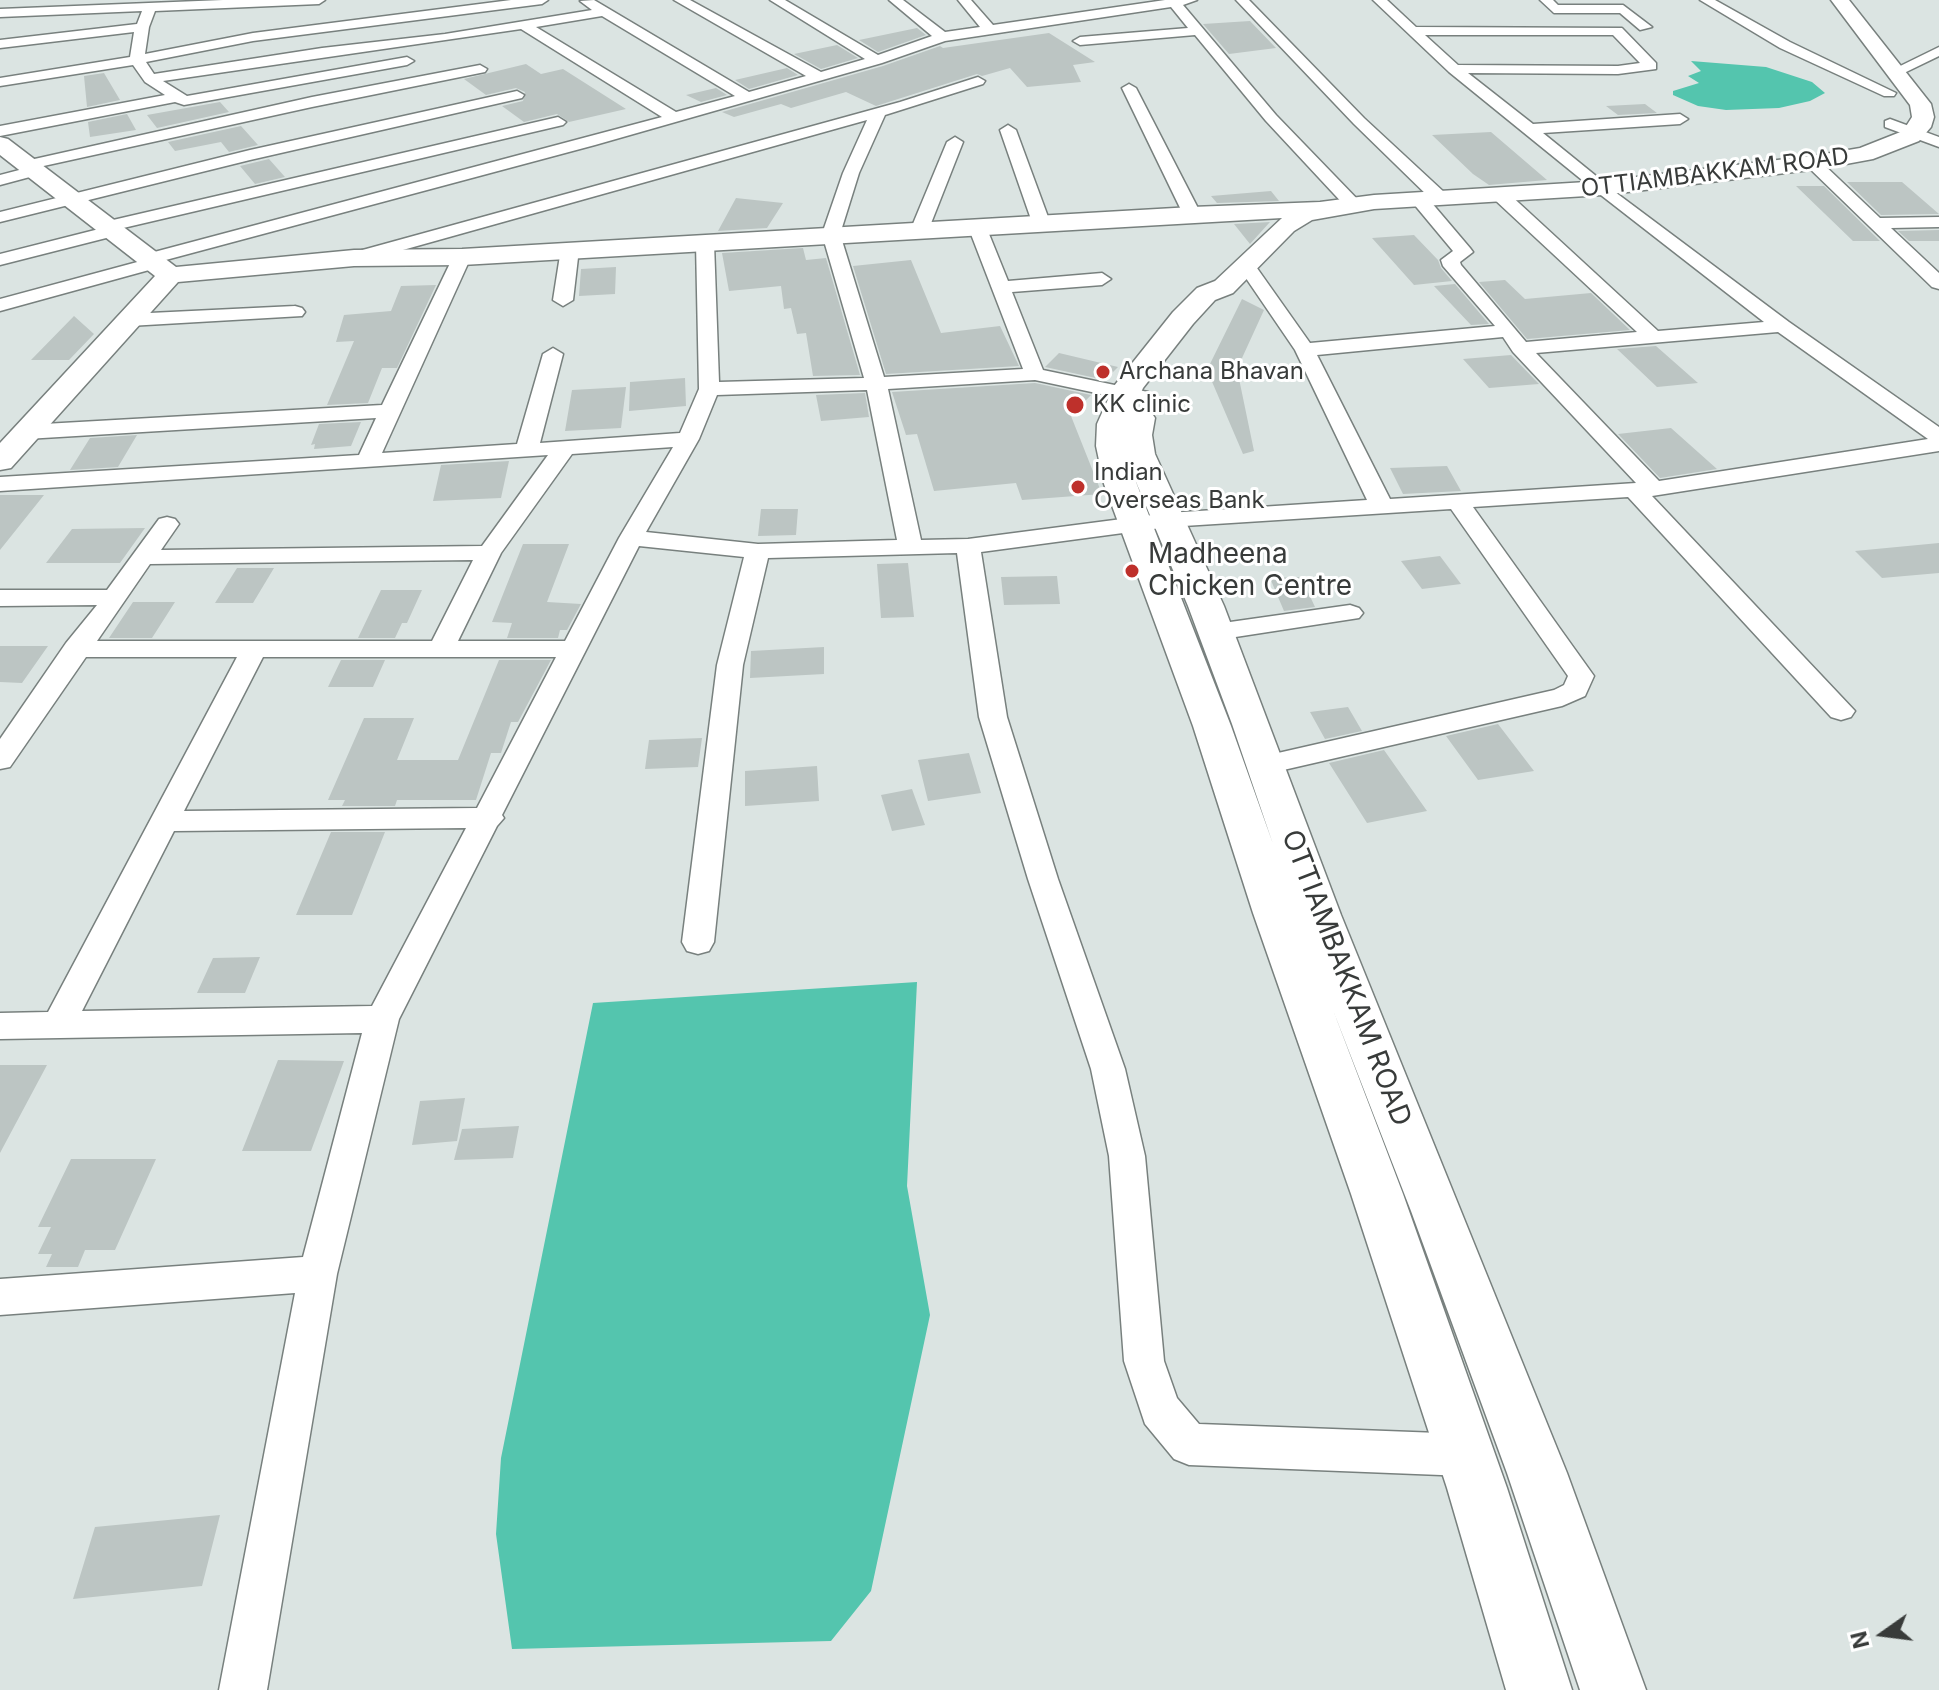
<!DOCTYPE html>
<html>
<head>
<meta charset="utf-8">
<style>
	body { margin:0 }
	#map { position:relative; width:1939px; height:1690px; overflow:hidden; background:#dbe4e2; font-family:Inter,sans-serif }
	canvas { display:block }
	.north { position:absolute; left:1843px; top:1594px; width:80px; height:80px; -webkit-text-stroke:6px #fff; paint-order:stroke; rotate:256deg; font-size:22px; font-weight:700; line-height:32px; text-align:center; color:#383b3a }
	.north::after { content:''; display:block; margin:auto; width:28px; height:36px; background:#383b3a; clip-path:polygon(50% 0,100% 100%,50% 72%,0 100%) }
</style>
</head>
<body>
<div id="map">
<canvas width="1939" height="1690"></canvas>
<div class="north">N</div>
</div>
<script>
const ctx = document.querySelector('canvas').getContext('2d');
ctx.lineJoin = 'round';
function fill(path, color) {
  ctx.fillStyle = color;
  ctx.fill(path, 'evenodd');
}
function toPath(rows) {
  const path = new Path2D();
  for (const r of rows) {
    path.moveTo(r[0], r[1]);
    for (let i = 2; i < r.length; i += 2) path.lineTo(r[i], r[i + 1]);
  }
  return path;
}
function strokePath(path, color, width, dash) {
  ctx.strokeStyle = color;
  ctx.lineWidth = width;
  ctx.lineCap = dash ? 'butt' : 'round';
  ctx.setLineDash(dash || []);
  ctx.stroke(path);
}
function drawText(font, color, halo, rows, align = 'center') {
  ctx.font = font + ' Inter,sans-serif';
  ctx.lineWidth = 6;
  ctx.setLineDash([]);
  ctx.textBaseline = 'middle';
  ctx.strokeStyle = halo;
  ctx.fillStyle = color;
  for (const [text, x, y, turn = 0] of rows) {
    ctx.save();
    ctx.translate(x, y);
    ctx.rotate((+turn || 0) * Math.PI / 180);
    ctx.textAlign = isNaN(turn) ? turn : align;
    if (halo) ctx.strokeText(text, 0, 0);
    ctx.fillText(text, 0, 0);
    ctx.restore();
  }
}
const water = toPath([
	[1691,61,1766,67,1812,82,1825,93,1810,101,1779,108,1726,110,1698,106,1673,95,1673,91,1699,83,1688,76,1701,71],
	[917,982,907,1186,930,1315,871,1591,831,1641,512,1649,496,1534,501,1458,593,1003]
]);
const building = toPath([
	[1250,21,1276,48,1229,54,1203,24],
	[917,28,926,35,878,52,859,40],
	[1049,33,1095,62,1073,65,1081,82,1027,87,1010,68,982,76,977,74,876,106,846,92,791,108,781,104,734,117,722,112,883,66,940,46,943,48],
	[837,45,858,58,821,69,794,54],
	[526,64,541,74,563,69,626,109,569,122,557,114,524,122,502,106,523,101,525,92,516,88,486,95,464,79],
	[787,68,798,75,749,89,735,80],
	[104,73,120,100,87,107,84,76],
	[716,88,727,95,701,102,686,95],
	[220,102,229,112,157,128,147,115],
	[1645,104,1657,113,1618,115,1606,106],
	[127,114,136,130,90,137,88,122],
	[241,126,258,145,229,152,221,142,175,151,168,142],
	[1491,132,1547,180,1489,185,1473,174,1432,135],
	[269,159,285,177,255,184,240,166],
	[1847,182,1902,182,1939,214,1881,215],
	[1796,186,1824,186,1880,241,1853,241],
	[1271,191,1279,201,1217,203,1211,196],
	[736,198,745,199,783,203,767,228,718,231],
	[1270,222,1250,244,1234,224],
	[1939,230,1939,241,1909,241,1898,231],
	[1414,235,1438,260,1441,268,1452,281,1414,285,1372,238],
	[803,248,806,260,826,258,860,375,813,376,806,333,797,334,791,308,784,309,781,286,729,291,722,253],
	[911,260,941,333,1000,326,1019,366,886,374,853,266],
	[616,267,615,294,579,296,581,269],
	[1505,280,1525,299,1591,293,1630,330,1527,339,1479,282],
	[1455,284,1489,324,1471,325,1434,286],
	[436,285,397,368,382,368,368,403,327,405,354,341,336,342,344,315,391,311,401,286],
	[1242,299,1264,310,1237,369,1254,451,1243,454,1207,370],
	[74,316,94,334,69,360,31,360],
	[1656,346,1698,383,1657,387,1617,349],
	[1059,353,1118,367,1105,380,1045,367],
	[1511,355,1539,384,1489,388,1463,359],
	[685,378,686,406,629,411,630,382],
	[1035,383,1091,395,1071,416,1102,494,1022,500,1016,483,934,491,917,434,906,435,892,392],
	[626,387,621,428,565,431,572,390],
	[865,393,869,417,821,421,816,395],
	[361,422,351,446,314,449,315,444,311,445,319,424],
	[1671,428,1717,469,1660,478,1618,434],
	[137,435,118,467,70,470,90,438],
	[509,461,501,498,433,501,441,465],
	[1447,466,1461,491,1403,494,1390,468],
	[0,495,44,495,0,550],
	[761,509,798,509,796,535,758,536],
	[145,528,120,563,46,563,72,529],
	[1939,543,1939,573,1882,578,1855,551],
	[523,544,569,544,547,602,581,604,567,630,560,630,558,638,507,638,512,623,492,622],
	[1440,556,1461,584,1422,589,1401,561],
	[908,563,914,617,881,618,877,564],
	[237,568,274,568,253,603,215,603],
	[1057,576,1060,604,1004,605,1001,577],
	[1301,577,1315,607,1284,611,1270,578],
	[381,590,422,590,407,623,402,623,395,638,358,638],
	[133,602,175,602,152,638,109,638],
	[0,646,48,646,22,683,0,682],
	[824,647,824,674,750,678,751,651],
	[341,660,385,660,373,687,328,687],
	[499,660,551,660,518,722,511,722,501,753,491,753,476,800,397,800,395,806,342,806,345,800,328,800,364,718,414,718,397,760,458,760],
	[1348,707,1362,731,1325,739,1310,712],
	[1498,724,1534,771,1478,780,1446,736],
	[702,738,698,767,645,769,649,740],
	[1384,750,1427,811,1367,823,1329,763],
	[969,753,981,793,928,801,918,760],
	[817,766,819,801,745,806,745,771],
	[912,789,925,825,892,831,881,795],
	[331,832,385,832,352,915,296,915],
	[260,957,245,993,197,993,213,958],
	[278,1060,344,1061,311,1151,242,1151],
	[0,1065,47,1065,0,1153],
	[465,1098,457,1141,412,1145,420,1101],
	[519,1126,513,1158,454,1160,462,1129],
	[71,1159,156,1159,115,1250,85,1250,78,1267,46,1267,52,1254,38,1254,51,1227,38,1227],
	[220,1515,202,1586,73,1599,95,1527]
]);
const street = toPath([
	[223,0,325,0,319,4,155,11,149,27,145,54,253,33,511,0,548,0,542,4,253,41,146,62,154,74,322,48,445,34,592,10,580,1,594,0,749,92,806,76,674,0,690,0,821,72,865,59,770,0,785,0,878,55,932,36,889,0,903,0,945,32,980,27,958,0,971,0,993,25,1165,0,1197,0,1183,5,1276,115,1362,204,1359,208,1347,208,1266,121,1195,35,1080,45,1073,41,1080,37,1188,28,1171,7,945,41,882,63,595,145,162,261,160,267,0,311,0,299,141,261,143,255,662,117,521,29,163,81,187,96,407,57,414,61,407,65,184,105,175,102,0,136,0,126,165,95,145,82,133,65,0,86,0,78,130,57,134,32,0,48,0,40,137,24,142,11,0,17,0,9,223,0],
	[602,16,735,96,676,112,536,27,602,16],
	[1236,0,1249,0,1364,118,1445,193,1447,197,1445,201,1433,201,1354,124,1236,0],
	[1373,0,1387,0,1416,27,1622,28,1656,63,1656,69,1618,74,1468,73,1533,124,1680,114,1688,119,1680,124,1543,133,1601,180,1593,185,1587,184,1449,72,1373,0],
	[1425,35,1613,35,1640,63,1618,66,1458,65,1425,35],
	[1540,0,1553,0,1558,5,1623,5,1652,27,1640,30,1620,13,1554,13,1540,0],
	[1700,0,1715,0,1790,42,1896,93,1894,96,1884,96,1780,48,1700,0],
	[1939,47,1939,56,1902,74,1892,74,1890,71,1939,47],
	[480,65,487,69,485,72,312,107,39,167,43,171,41,174,0,185,0,175,23,169,19,165,21,162,312,97,480,65],
	[978,77,985,81,983,84,885,115,859,173,840,234,884,377,1023,369,969,229,978,224,987,229,1008,281,1102,273,1111,279,1102,285,1012,292,1043,370,1148,392,1158,398,1148,404,1035,380,888,389,921,540,968,539,1168,513,1367,500,1295,350,1237,265,1240,261,1252,261,1310,343,1495,326,1443,266,1441,260,1453,251,1413,203,1411,199,1413,195,1425,195,1470,248,1473,252,1460,262,1461,265,1526,342,1637,332,1495,200,1493,196,1501,191,1507,192,1658,331,1764,322,1597,192,1595,188,1597,184,1603,183,1789,322,1939,427,1939,451,1652,496,1855,711,1851,717,1841,720,1831,717,1628,497,1473,507,1594,676,1585,696,1562,706,1266,774,1256,772,1252,765,1256,758,1554,690,1564,685,1568,676,1451,509,1168,527,981,552,1007,717,1058,879,1125,1069,1145,1156,1164,1361,1177,1398,1199,1424,1466,1434,1481,1440,1487,1455,1481,1470,1466,1476,1189,1465,1174,1459,1145,1424,1124,1361,1109,1156,1091,1069,1028,879,979,717,957,553,768,558,743,665,714,942,709,951,698,954,687,951,682,942,717,665,744,557,639,546,502,815,504,818,497,826,399,1019,337,1274,267,1690,219,1690,295,1293,0,1315,0,1279,303,1257,362,1033,0,1039,0,1013,48,1012,237,657,86,657,10,767,0,769,0,739,66,643,97,605,0,606,0,590,107,590,159,519,167,517,175,519,179,524,161,550,482,546,548,455,0,491,0,477,359,455,376,418,26,439,15,432,26,425,382,405,453,257,462,252,471,257,382,453,517,444,543,354,553,348,563,354,540,443,680,433,699,389,696,243,705,238,714,243,719,382,864,378,822,234,843,173,867,120,360,262,354,263,345,258,348,254,900,102,978,77],
	[1778,332,1928,439,1659,481,1536,353,1778,332],
	[1503,337,1513,352,1636,483,1390,499,1317,355,1503,337],
	[867,390,897,540,758,544,646,532,699,439,717,395,867,390],
	[673,447,619,538,565,641,458,641,501,553,572,454,673,447],
	[473,560,432,641,97,641,150,564,473,560],
	[263,657,556,657,477,808,184,811,263,657],
	[466,828,372,1006,82,1011,174,831,466,828],
	[1129,84,1136,88,1201,214,1198,218,1192,219,1183,214,1122,88,1129,84],
	[517,91,524,95,522,98,250,160,0,222,0,212,250,150,517,91],
	[558,117,566,122,563,125,119,229,118,235,0,265,0,254,99,229,100,223,558,117],
	[1890,119,1939,137,1939,147,1885,127,1885,121,1890,119],
	[1008,125,1016,130,1051,225,1048,229,1036,229,1033,225,1000,130,1008,125],
	[955,137,963,142,928,231,919,236,913,235,910,231,947,142,955,137],
	[1813,158,1819,160,1880,218,1939,217,1939,227,1891,228,1939,273,1939,289,1932,287,1807,166,1807,160,1813,158],
	[570,244,579,249,573,300,563,306,553,300,561,249,570,244],
	[295,306,302,308,305,312,302,316,129,326,119,320,129,314,295,306],
	[1350,605,1359,608,1363,613,1359,618,1216,640,1207,638,1203,632,1207,626,1216,624,1350,605]
]);
const secondary = toPath([
	[1831,0,1849,0,1931,104,1934,117,1931,127,1919,141,1873,159,1819,169,1603,195,1374,209,1312,220,1294,231,1233,293,1215,300,1193,324,1143,388,1133,411,1151,412,1155,418,1152,435,1155,454,1224,606,1341,915,1567,1473,1646,1690,1580,1690,1507,1473,1411,1211,1333,1010,1403,1194,1507,1488,1572,1690,1506,1690,1447,1488,1351,1194,1253,913,1193,726,1104,484,1096,446,1097,424,1114,386,1173,312,1197,288,1215,281,1282,218,462,265,354,266,178,282,11,468,0,470,0,443,155,276,0,155,0,137,8,139,176,267,354,250,462,249,1192,207,1320,202,1374,195,1603,181,1819,155,1860,148,1903,131,1912,117,1910,105,1831,0],
	[1134,477,1188,606,1232,724,1273,844,1231,726,1134,477]
]);
const markers = [
	[1103,372,8,"#be302b"],
	[1075,405,10,"#be302b"],
	[1078,487,8,"#be302b"],
	[1132,571,8,"#be302b"]
];
const farStreetnames = [
	["OTTIAMBAKKAM ROAD",1715,173,-7]
];
const farPoinames = [
	["Archana Bhavan",1119,372],
	["KK clinic",1093,405],
	["Indian",1094,473],
	["Overseas Bank",1094,501]
];
const poiNames = [
	["Madheena",1148,555],
	["Chicken Centre",1148,587]
];
const streetNames = [
	["OTTIAMBAKKAM ROAD",1346,978,69]
];
fill(water, '#54c5ae');
fill(building, '#bcc5c3');
strokePath(street, '#78807e', 3);
strokePath(secondary, '#78807e', 3);
fill(street, '#fff');
fill(secondary, '#fff');
for (const [x, y, r, color] of markers) {
  const dot = new Path2D();
  dot.arc(x, y, r, 0, 2 * Math.PI);
  ctx.fillStyle = color;
  ctx.fill(dot);
  strokePath(dot, '#fff', 3);
}
drawText('24px', '#383b3a', '#fff', farStreetnames);
drawText('24px', '#383b3a', '#fff', farPoinames, 'left');
drawText('28px', '#383b3a', '#fff', poiNames, 'left');
drawText('28px', '#383b3a', '#fff', streetNames);
</script>
</body>
</html>
